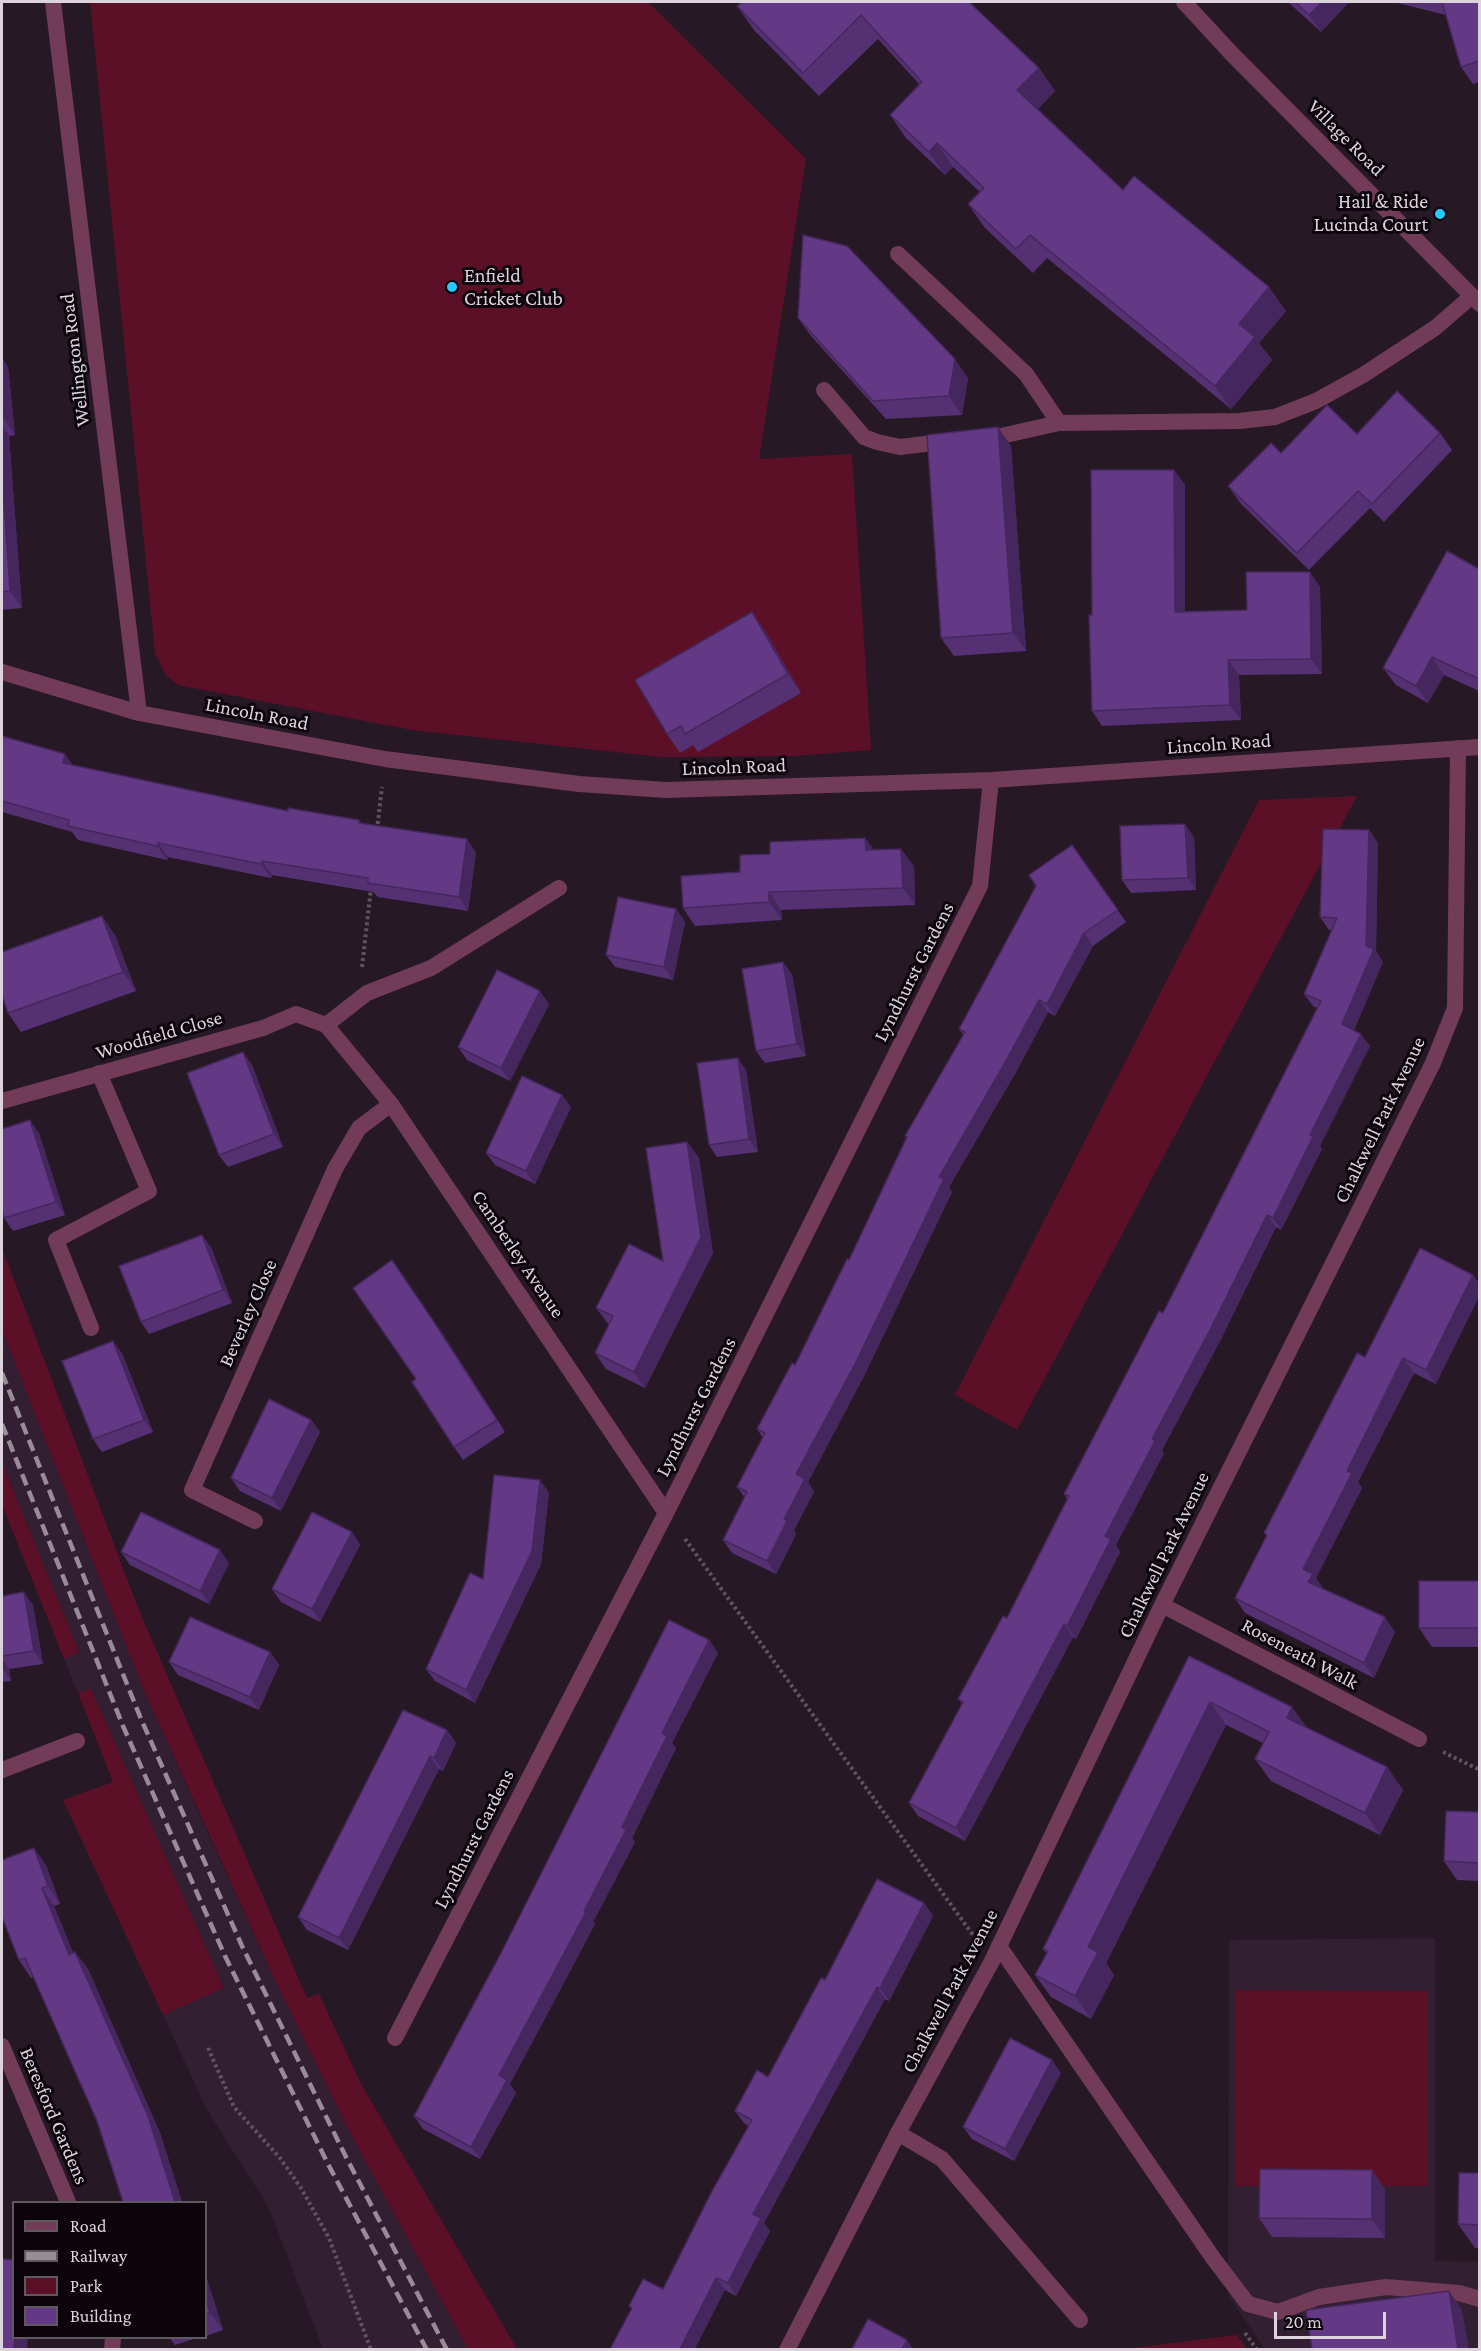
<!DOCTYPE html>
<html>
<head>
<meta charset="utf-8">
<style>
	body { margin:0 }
	#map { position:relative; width:1481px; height:2351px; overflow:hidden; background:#271826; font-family:"Crimson Pro",serif }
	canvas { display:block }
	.frame { position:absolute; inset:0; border:3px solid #ddd3dc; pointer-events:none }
	.legend { position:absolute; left:12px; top:2201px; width:195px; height:138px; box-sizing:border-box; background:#0c060c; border:2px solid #60585f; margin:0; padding:8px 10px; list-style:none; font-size:18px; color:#ddd3dc }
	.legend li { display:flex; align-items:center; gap:12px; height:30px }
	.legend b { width:30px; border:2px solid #60585f }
	.scale { position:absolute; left:1274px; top:2312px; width:112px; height:27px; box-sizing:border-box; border:3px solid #ddd3dc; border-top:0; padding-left:8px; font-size:18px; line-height:21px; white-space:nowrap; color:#ddd3dc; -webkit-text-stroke:4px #0c060c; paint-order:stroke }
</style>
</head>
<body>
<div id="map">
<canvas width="1481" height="2351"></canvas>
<div class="frame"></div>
<ul class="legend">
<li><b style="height:8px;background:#723c59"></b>Road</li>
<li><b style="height:8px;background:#988c97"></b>Railway</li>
<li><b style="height:16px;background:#5c1027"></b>Park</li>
<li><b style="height:16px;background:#633885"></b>Building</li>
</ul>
<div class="scale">20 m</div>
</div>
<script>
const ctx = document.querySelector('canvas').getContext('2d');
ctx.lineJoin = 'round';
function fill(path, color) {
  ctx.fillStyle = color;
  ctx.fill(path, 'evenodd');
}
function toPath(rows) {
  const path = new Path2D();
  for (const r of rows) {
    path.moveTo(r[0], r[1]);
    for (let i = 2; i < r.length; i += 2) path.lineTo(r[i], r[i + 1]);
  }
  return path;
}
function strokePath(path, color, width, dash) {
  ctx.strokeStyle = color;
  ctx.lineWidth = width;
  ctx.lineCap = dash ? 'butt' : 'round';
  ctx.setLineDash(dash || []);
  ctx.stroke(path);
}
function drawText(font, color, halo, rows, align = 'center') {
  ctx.font = font + ' "Crimson Pro",serif';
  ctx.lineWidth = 6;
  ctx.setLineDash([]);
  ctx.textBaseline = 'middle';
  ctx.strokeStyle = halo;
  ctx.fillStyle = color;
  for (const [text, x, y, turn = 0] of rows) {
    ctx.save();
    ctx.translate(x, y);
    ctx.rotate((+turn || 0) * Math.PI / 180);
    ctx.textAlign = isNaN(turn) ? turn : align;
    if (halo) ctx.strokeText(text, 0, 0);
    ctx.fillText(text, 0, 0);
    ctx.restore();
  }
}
const built = toPath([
	[2,1330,143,1688,208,1834,275,1980,347,2127,468,2349,323,2349,269,2208,206,2108,163,2015,224,1988,91,1689,78,1693,64,1659,79,1652,2,1462],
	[1435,1938,1435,2261,1479,2262,1479,2349,1265,2349,1228,2295,1229,1940]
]);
const green = toPath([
	[90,2,648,2,806,159,759,459,852,454,871,750,795,756,662,757,412,730,183,686,177,684,165,674,155,653],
	[1357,796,1017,1430,955,1395,1259,800],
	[2,1248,138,1608,307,1998,319,1994,361,2084,517,2349,468,2349,347,2127,275,1980,143,1688,2,1330],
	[2,1462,79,1652,64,1659,2,1505],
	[91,1689,224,1988,163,2015,63,1800,113,1782,78,1693],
	[1236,1990,1428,1991,1428,2186,1236,2186],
	[1237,2335,1247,2349,1125,2349]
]);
const path = toPath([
	[377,830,382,787],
	[362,967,371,888],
	[685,1539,973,1935],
	[1443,1752,1480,1770],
	[208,2048,234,2107,280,2158,301,2188,329,2238,371,2350],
	[1245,2333,1257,2350]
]);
const service = toPath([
	[898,254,1026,374,1059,423,1001,436,981,438],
	[824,390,864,437,877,442,900,447,950,441],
	[1059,423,1239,421,1275,417,1316,401,1363,375,1435,328,1472,296],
	[326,1025,367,993,431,968,559,888],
	[2,1770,77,1741],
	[999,1946,1213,2258,1248,2304,1278,2312,1319,2297,1386,2287,1459,2293,1480,2299],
	[898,2133,942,2159,1080,2320]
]);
const minor = toPath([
	[53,2,139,713],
	[1184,2,1231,53,1480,304],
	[2,672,139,713,385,759,579,784,666,790,991,780,1480,747],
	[2,1101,263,1028,296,1014,326,1025,391,1104,666,1513],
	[91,1328,56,1240,149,1191,99,1073],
	[255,1521,192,1490,335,1169,359,1128,391,1104],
	[1162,1605,1419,1739],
	[395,2038,666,1513,980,886,991,780],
	[2,2046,68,2202],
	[112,2350,113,2338],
	[787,2350,898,2133,992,1961,1162,1605,1433,1063,1455,1008,1458,748]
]);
const rail = toPath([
	[2,1373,141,1719,242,1946,346,2157,447,2350],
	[2,1424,123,1726,225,1956,328,2164,427,2350]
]);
const wall = toPath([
	[969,2,1039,68,1055,91,1038,109,1123,190,1286,311,1259,343,1272,360,1231,409,1047,258,1033,273,985,228,968,204,980,192,953,167,945,175,906,138,890,115,919,84,878,39,819,96,754,30,737,6],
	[1288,2,1349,2,1321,32],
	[1394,2,1479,2,1479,82,1473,84,1461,67,1446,15],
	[798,318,968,378,962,415,886,419,811,336],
	[2,358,8,367,15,435,9,436,22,608,2,610],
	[1440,433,1452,450,1384,522,1370,508,1309,570,1241,504,1228,486,1281,453,1357,434],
	[1011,446,1026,651,954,656,941,638],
	[1174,470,1185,485,1185,612,1247,610,1310,572,1320,587,1322,674,1239,675,1241,720,1102,726,1092,711,1092,615],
	[1479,569,1479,691,1444,675,1428,703,1396,685,1383,668],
	[765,631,801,693,698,752,693,745,680,753,667,734],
	[2,736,73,765,288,811,359,820,362,823,467,839,476,853,468,911,378,897,373,892,272,875,271,878,168,857,167,860,78,840,72,832,2,812],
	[1369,830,1378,843,1376,951,1383,962,1354,1030,1370,1046,1320,1146,1322,1149,1281,1230,1276,1227,1220,1341,1162,1450,1164,1453,1116,1545,1120,1552,1076,1639,1073,1637,965,1841,918,1816,909,1803,962,1704,958,1699,1007,1618,1067,1499,1064,1494,1163,1313,1317,1008,1313,1006,1304,994,1332,930,1329,930,1320,917],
	[1194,837,1196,890,1131,893,1122,880],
	[865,838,874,850,914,866,915,905,781,910,782,920,695,926,683,908,770,854],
	[1072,845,1126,922,1093,946,1055,1016,1048,1012,1016,1072,949,1187,952,1192,864,1376,808,1482,814,1492,794,1530,796,1534,776,1574,732,1553,723,1540,745,1498,737,1487,763,1438,757,1429,795,1365,849,1260,906,1138,905,1136,963,1035,959,1029],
	[676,909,685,922,673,980,615,967,606,955],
	[115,935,136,991,21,1032,8,1013],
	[792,974,806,1056,765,1063,756,1051],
	[549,1004,510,1081,467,1060,458,1047],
	[243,1052,252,1065,283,1147,228,1167,219,1155],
	[746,1070,758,1152,717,1157,709,1145],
	[562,1095,571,1107,535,1184,495,1165,486,1153],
	[39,1133,65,1215,13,1231,4,1218],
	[687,1142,699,1158,713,1253,645,1388,606,1369,595,1353,609,1325,596,1308,663,1261],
	[211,1247,232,1303,149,1334,141,1322],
	[1473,1275,1436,1384,1414,1373,1358,1482,1362,1488,1316,1578,1323,1589,1395,1632,1374,1678,1245,1613,1235,1598,1267,1536,1264,1533,1365,1357],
	[443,1334,505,1432,463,1460,454,1447,416,1379],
	[122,1353,153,1432,102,1452,93,1439],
	[311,1420,320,1432,281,1511,240,1491,231,1478],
	[549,1493,541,1564,475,1703,435,1681,426,1669,483,1579],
	[352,1532,360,1545,320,1622,281,1602,272,1589],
	[121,1552,229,1563,209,1604,130,1565],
	[1479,1581,1479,1647,1432,1647,1419,1628],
	[2,1596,33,1605,43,1664,9,1669,11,1681,2,1682],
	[709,1640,718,1653,672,1743,676,1748,632,1838,635,1842,593,1922,595,1924,510,2084,516,2093,480,2159,423,2129,414,2116],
	[270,1652,279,1665,259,1710,178,1675,169,1662],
	[1189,1656,1292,1707,1307,1728,1387,1767,1403,1790,1380,1835,1271,1781,1255,1759,1263,1743,1226,1725,1106,1963,1114,1975,1091,2019,1051,1997,1035,1975,1047,1954,1043,1949],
	[447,1730,456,1743,443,1771,439,1769,348,1950,307,1930,298,1917],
	[1479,1812,1479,1881,1457,1880,1444,1861],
	[46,1865,60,1904,54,1906,73,1953,75,1952,88,1969,160,2133,182,2202,123,2202,97,2121,33,1977,31,1978,19,1960],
	[924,1903,933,1916,889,2001,885,1999,764,2223,770,2231,736,2296,725,2290,631,2309,629,2306,663,2289,748,2126,744,2123,735,2111,768,2077,825,1980],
	[1061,2073,1014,2161,972,2139,963,2127],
	[1372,2170,1385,2189,1385,2238,1272,2237,1259,2218],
	[1479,2173,1479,2248,1475,2248,1458,2224],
	[206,2276,223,2330,206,2336],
	[169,2337,200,2337,175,2345]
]);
const shadedWall = toPath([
	[1322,2,1349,2,1321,32,1309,15],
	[1039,68,1055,91,1034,113,1017,90],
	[937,143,953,167,945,175,929,152],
	[1269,287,1286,311,1259,343,1272,360,1231,409,1215,386,1239,324],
	[2,358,8,367,15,435,3,418,2,401],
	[955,359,968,378,962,415,949,396],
	[2,425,9,436,22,608,10,591,2,472],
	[998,427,1011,446,1026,651,1013,633],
	[1174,470,1185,485,1185,627,1175,612],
	[1310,572,1320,587,1322,674,1311,659],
	[752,612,765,631,801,693,788,674],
	[1432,657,1444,675,1428,703,1416,686],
	[1228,660,1239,675,1241,720,1230,705],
	[65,754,75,768,63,763],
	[1185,824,1194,837,1196,890,1188,878],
	[1369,830,1378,843,1376,951,1383,962,1351,1037,1342,1024,1366,946],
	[865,838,878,856,866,850],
	[467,839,476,853,468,911,459,897],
	[158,843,168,857,167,860,157,846],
	[901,849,914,866,915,905,903,888],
	[262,861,272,875,271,878,261,864],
	[769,892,781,910,782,920,769,902],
	[676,909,685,922,673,980,664,967],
	[102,916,115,935,136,991,123,972],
	[1084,933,1093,946,1055,1016,1047,1004],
	[783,962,792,974,806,1056,797,1044],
	[540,991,549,1004,510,1081,501,1068],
	[1039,1000,1048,1012,1016,1072,949,1187,952,1192,864,1376,808,1482,814,1492,794,1530,796,1534,776,1574,767,1561,784,1519,796,1474,939,1177],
	[1361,1034,1370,1046,1320,1146,1322,1149,1281,1230,1273,1218,1310,1135],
	[243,1052,252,1065,283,1147,274,1134],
	[738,1058,746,1070,758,1152,749,1139],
	[562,1095,571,1107,535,1184,526,1171],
	[30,1120,39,1133,65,1215,56,1202],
	[687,1142,699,1158,713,1253,645,1388,634,1372,701,1237],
	[1267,1215,1276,1227,1220,1341,1162,1450,1164,1453,1116,1545,1120,1552,1076,1639,1067,1626,1105,1536,1152,1439],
	[202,1235,211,1247,232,1303,223,1290],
	[392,1260,443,1334,505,1432,497,1420],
	[1473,1275,1479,1283,1479,1297,1436,1384,1426,1370],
	[113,1341,122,1353,153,1432,144,1420],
	[1403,1358,1414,1373,1358,1482,1362,1488,1316,1578,1323,1588,1308,1582,1303,1569,1347,1471],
	[311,1420,320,1432,281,1511,272,1498],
	[540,1480,549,1493,541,1564,475,1703,466,1690],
	[352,1532,360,1545,320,1622,312,1609],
	[220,1550,229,1563,209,1604,200,1591],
	[24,1592,33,1605,43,1664,34,1651],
	[1385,1617,1395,1632,1374,1678,1364,1663],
	[1064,1624,1073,1637,965,1841,956,1828],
	[709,1640,718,1653,672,1743,676,1748,632,1838,635,1842,593,1922,595,1924,510,2084,516,2093,480,2159,471,2147,499,2075,584,1911,622,1827,662,1733],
	[270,1652,279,1665,259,1710,250,1697],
	[2,1659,9,1669,11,1681,2,1668],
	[1210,1702,1226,1725,1106,1963,1114,1975,1091,2019,1075,1996,1088,1947],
	[1292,1707,1308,1730,1287,1718],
	[447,1730,456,1743,443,1771,434,1758],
	[430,1756,439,1769,348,1950,339,1938],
	[1387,1767,1403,1790,1380,1835,1365,1813],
	[34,1848,46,1865,60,1904,48,1886],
	[42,1888,54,1906,81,1972,69,1955],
	[924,1903,933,1916,889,2001,880,1988],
	[75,1952,88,1969,160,2133,182,2202,175,2202],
	[877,1987,885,1999,764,2223,770,2231,736,2296,728,2283,753,2214],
	[1052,2060,1061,2073,1014,2161,1005,2149],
	[1372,2170,1385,2189,1385,2238,1372,2219],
	[206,2276,223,2330,210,2313,206,2297],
	[716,2278,725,2290,695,2349,680,2349],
	[1449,2291,1462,2310,1469,2349,1458,2349],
	[15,2337,28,2337,27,2349,14,2349],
	[907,2340,913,2349,902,2349]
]);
const building = toPath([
	[742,2,969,2,1039,68,1017,90,1123,190,1134,176,1269,287,1239,324,1255,337,1215,386,1030,235,1016,249,968,204,984,188,937,143,929,152,890,115,922,82,861,15,803,73,737,6,742,2],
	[1295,2,1322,2,1309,15,1295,2],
	[1442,2,1479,2,1479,61,1461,67,1442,2],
	[803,235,847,246,955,359,949,396,873,401,798,318,803,235],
	[1397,391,1440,433,1372,504,1358,491,1297,553,1228,486,1271,443,1281,453,1327,405,1357,434,1397,391],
	[2,401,3,418,2,419,2,401],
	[998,427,1013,633,941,638,927,435,998,427],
	[1091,470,1174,470,1175,612,1247,610,1246,572,1310,572,1311,659,1228,660,1230,705,1092,711,1089,615,1092,615,1091,470],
	[2,472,10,591,2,592,2,472],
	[1447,551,1479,569,1479,679,1432,657,1416,686,1383,668,1447,551],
	[752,612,788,674,685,734,681,726,667,734,635,680,752,612],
	[2,736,65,754,63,763,288,811,288,808,359,820,359,823,467,839,459,897,368,883,368,878,262,861,261,864,158,843,157,846,68,826,69,820,2,801,2,736],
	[1185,824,1188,878,1122,880,1120,826,1185,824],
	[1323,829,1369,830,1366,946,1374,949,1342,1024,1361,1034,1310,1135,1313,1137,1273,1218,1267,1215,1211,1328,1152,1439,1155,1441,1105,1536,1111,1539,1067,1626,1064,1624,956,1828,909,1803,963,1702,958,1699,1003,1616,1007,1618,1069,1496,1064,1494,1159,1311,1163,1313,1321,1001,1304,994,1337,918,1320,917,1323,829],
	[865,838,866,850,901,849,903,888,769,892,769,902,683,908,681,876,740,872,740,855,770,854,770,842,865,838],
	[1072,845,1118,910,1084,933,1047,1004,1039,1000,1007,1059,939,1177,944,1179,855,1364,796,1474,805,1479,784,1519,787,1521,767,1561,723,1540,747,1492,737,1487,765,1433,757,1429,792,1363,795,1365,847,1259,849,1260,907,1137,905,1136,965,1032,959,1029,1036,886,1029,875,1072,845],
	[618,897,676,909,664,967,606,955,618,897],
	[102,916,123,972,8,1013,2,996,2,952,102,916],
	[783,962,797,1044,756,1051,742,969,783,962],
	[497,970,540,991,501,1068,458,1047,497,970],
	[243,1052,274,1134,219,1155,187,1073,243,1052],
	[738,1058,749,1139,709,1145,697,1063,738,1058],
	[522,1076,562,1095,526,1171,486,1153,522,1076],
	[30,1120,56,1202,4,1218,2,1210,2,1129,30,1120],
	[687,1142,701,1237,634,1372,595,1353,613,1316,596,1308,629,1244,663,1261,646,1148,687,1142],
	[202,1235,223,1290,141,1322,119,1266,202,1235],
	[1420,1248,1473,1275,1426,1370,1403,1358,1347,1471,1352,1473,1303,1569,1313,1574,1308,1582,1385,1617,1364,1663,1235,1598,1267,1535,1264,1533,1357,1353,1365,1357,1420,1248],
	[392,1260,434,1322,497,1420,454,1447,412,1382,416,1379,353,1288,392,1260],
	[113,1341,144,1420,93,1439,62,1361,113,1341],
	[269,1399,311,1420,272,1498,231,1478,269,1399],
	[494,1475,540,1480,532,1551,466,1690,426,1669,470,1573,483,1579,494,1475],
	[141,1512,220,1550,200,1591,121,1552,141,1512],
	[312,1512,352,1532,312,1609,272,1589,312,1512],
	[1419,1581,1479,1581,1479,1628,1419,1628,1419,1581],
	[24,1592,34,1651,2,1656,2,1596,24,1592],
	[190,1617,270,1652,250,1697,169,1662,190,1617],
	[669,1620,709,1640,662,1733,667,1736,622,1827,626,1830,584,1911,586,1912,499,2075,507,2080,471,2147,414,2116,500,1955,669,1620],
	[1189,1656,1292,1707,1287,1718,1387,1767,1365,1813,1255,1759,1269,1732,1210,1702,1088,1947,1098,1952,1075,1996,1035,1975,1048,1951,1043,1949,1189,1656],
	[403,1710,447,1730,434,1758,430,1756,339,1938,298,1917,403,1710],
	[1446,1811,1479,1812,1479,1863,1444,1861,1446,1811],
	[34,1848,48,1886,42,1888,69,1955,75,1952,148,2116,175,2202,123,2202,97,2121,25,1958,19,1960,2,1917,2,1860,34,1848],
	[877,1879,924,1903,880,1988,877,1987,753,2214,761,2218,728,2283,716,2278,680,2349,610,2349,632,2308,629,2306,643,2279,663,2289,711,2193,752,2120,735,2111,757,2070,768,2077,821,1978,825,1980,877,1879],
	[1010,2038,1052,2060,1005,2149,963,2127,1010,2038],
	[1260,2169,1372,2170,1372,2219,1259,2218,1260,2169],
	[1459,2173,1479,2173,1479,2225,1458,2224,1459,2173],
	[2,2259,14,2260,14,2337,15,2337,14,2349,2,2349,2,2259],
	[1449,2291,1458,2349,1312,2349,1306,2310,1449,2291],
	[206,2297,210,2313,206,2314,206,2297],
	[868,2319,907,2340,902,2349,852,2349,868,2319]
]);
const markers = [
	[1440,214,6,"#27c8ff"],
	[452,287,6,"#27c8ff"]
];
const streetNames = [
	["Village Road",1346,138,45],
	["Wellington Road",75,360,-97],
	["Lincoln Road",257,714,11],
	["Lincoln Road",1219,744,-4],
	["Lincoln Road",734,767,-2],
	["Lyndhurst Gardens",914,972,-63],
	["Woodfield Close",159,1035,-16],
	["Chalkwell Park Avenue",1380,1120,-64],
	["Camberley Avenue",518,1254,56],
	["Beverley Close",248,1313,-66],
	["Lyndhurst Gardens",696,1407,-63],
	["Chalkwell Park Avenue",1164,1555,-64],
	["Roseneath Walk",1300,1654,28],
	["Lyndhurst Gardens",474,1839,-63],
	["Chalkwell Park Avenue",950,1991,-62],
	["Beresford Gardens",54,2116,67]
];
const poiNames = [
	["Hail & Ride",1428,202],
	["Lucinda Court",1428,225],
	["Enfield",464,276,"left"],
	["Cricket Club",464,299,"left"]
];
fill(built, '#331f32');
fill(green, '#5c1027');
strokePath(path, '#60535f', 4, [3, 3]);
strokePath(service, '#723c59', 16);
strokePath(minor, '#723c59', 16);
strokePath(rail, '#988c97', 4.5, [12, 6]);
fill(wall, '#553072');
fill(shadedWall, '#45275d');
fill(building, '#633885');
strokePath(building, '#45275d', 1.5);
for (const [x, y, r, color] of markers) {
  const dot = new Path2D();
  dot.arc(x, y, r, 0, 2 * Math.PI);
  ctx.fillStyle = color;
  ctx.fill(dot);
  strokePath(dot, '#0c060c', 2);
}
drawText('20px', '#ddd3dc', '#0c060c', streetNames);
drawText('20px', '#ddd3dc', '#0c060c', poiNames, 'right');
</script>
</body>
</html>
